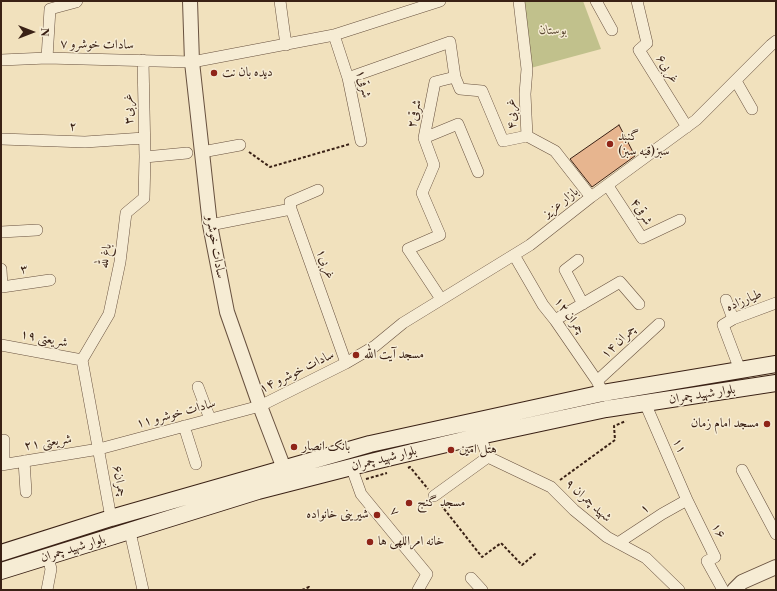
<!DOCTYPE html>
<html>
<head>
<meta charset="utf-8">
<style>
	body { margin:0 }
	#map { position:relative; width:777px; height:591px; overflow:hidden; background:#f1e1bd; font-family:"Libre Bodoni",serif }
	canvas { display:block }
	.frame { position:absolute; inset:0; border:2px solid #3a2115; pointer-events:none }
	.north { position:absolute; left:12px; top:12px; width:40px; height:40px; -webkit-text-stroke:3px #f6ecd4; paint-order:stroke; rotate:90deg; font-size:11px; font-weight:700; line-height:16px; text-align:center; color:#3a2115 }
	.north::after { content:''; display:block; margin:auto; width:14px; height:18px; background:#3a2115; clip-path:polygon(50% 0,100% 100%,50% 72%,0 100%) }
</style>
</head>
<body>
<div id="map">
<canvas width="777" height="591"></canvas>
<div class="frame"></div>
<div class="north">N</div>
</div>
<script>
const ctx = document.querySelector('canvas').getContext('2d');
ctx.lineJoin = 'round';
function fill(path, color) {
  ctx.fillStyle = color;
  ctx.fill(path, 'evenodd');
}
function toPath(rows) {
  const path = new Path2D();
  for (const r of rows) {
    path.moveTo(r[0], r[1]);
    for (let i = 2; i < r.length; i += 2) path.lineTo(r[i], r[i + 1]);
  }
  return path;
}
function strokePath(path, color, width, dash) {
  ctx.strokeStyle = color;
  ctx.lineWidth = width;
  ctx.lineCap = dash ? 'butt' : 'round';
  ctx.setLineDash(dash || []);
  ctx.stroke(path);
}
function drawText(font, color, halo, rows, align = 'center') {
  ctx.font = font + ' "Libre Bodoni",Amiri,serif';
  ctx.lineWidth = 3;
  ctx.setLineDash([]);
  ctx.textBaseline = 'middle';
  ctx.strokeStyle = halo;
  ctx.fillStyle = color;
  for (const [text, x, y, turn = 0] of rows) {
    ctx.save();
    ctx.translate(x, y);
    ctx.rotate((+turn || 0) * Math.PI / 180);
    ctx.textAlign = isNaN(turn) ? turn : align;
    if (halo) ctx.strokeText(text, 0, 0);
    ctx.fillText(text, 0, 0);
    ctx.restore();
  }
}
const green = toPath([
	[519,1,583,1,601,49,527,69]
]);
const building = toPath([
	[619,125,635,156,592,187,570,159,619,125]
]);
const path = toPath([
	[249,152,270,167,350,144],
	[408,468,410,467,428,489],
	[366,479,387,473],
	[560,480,615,440,614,426,626,421],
	[441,505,482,557,501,543,522,565,536,553],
	[302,590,309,587,310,590]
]);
const minor = toPath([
	[280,1,286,45],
	[519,1,527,69,525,94,527,136,555,151,591,197],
	[596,1,612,30],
	[637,1,647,43,639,50,687,127],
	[334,35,348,78,361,141],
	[47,58,50,9,76,2,77,1],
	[1,60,47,58,192,62,334,35,440,1],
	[455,77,460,89,482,91,503,141,527,136],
	[348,78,450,42,455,77,435,82,424,138,434,165,422,193,440,235,408,249,441,299],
	[736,81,752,109],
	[424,138,458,124,478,172],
	[1,139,85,142,144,138],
	[202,152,240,145],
	[145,157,187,153],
	[608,186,642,238,680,220],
	[318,190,290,202,291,209,346,363],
	[210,225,291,209],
	[1,232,37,230],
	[514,255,543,305,555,320,597,381,603,393],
	[578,260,565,270,583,304],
	[1,269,2,287,1,287],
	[2,287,50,280],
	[726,300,733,319],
	[555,320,620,282,639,304],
	[1,345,82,360],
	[82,360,109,314,120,262,126,213,144,198,145,157,143,60],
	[82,360,111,518],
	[740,370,723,325,733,319,776,303],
	[597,381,659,324],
	[198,387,210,419],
	[645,403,687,500,715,557,707,561,723,590],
	[184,426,196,464],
	[480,436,488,457,551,487,574,510,607,537,646,558,679,590],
	[4,440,4,464],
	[24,461,26,492],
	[1,465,99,449,260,406,346,363,375,346,403,323,530,245,591,197,696,120,771,45,776,41],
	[351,466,361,494,427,574,418,590],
	[742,470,776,534],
	[434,496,488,457],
	[130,532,143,590],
	[618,543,662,514,687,500],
	[471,578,482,590],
	[47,590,51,569,48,557]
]);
const tertiary = toPath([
	[190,1,192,62,210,225,227,312,260,406,288,479],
	[734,590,742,582,776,567]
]);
const secondary = toPath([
	[1,553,111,518,370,444,603,393,776,364],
	[1,571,258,491,375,461,480,436,606,409,776,383]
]);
const markers = [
	[214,73,4,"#8f2418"],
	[610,144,4,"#8f2418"],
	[356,355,4,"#8f2418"],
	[767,424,4,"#8f2418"],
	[294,447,4,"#8f2418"],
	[451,450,4,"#8f2418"],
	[409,503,4,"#8f2418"],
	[377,515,4,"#8f2418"],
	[370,542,4,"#8f2418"]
];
const parkNames = [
	["بوستان",553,31]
];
const streetNames = [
	["سادات خوشرو ۷",97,45,1],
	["غربی۶",667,69,58],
	["شرقی۱",363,84,76],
	["غربی۳",129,109,-91],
	["شرقی۲",415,114,-78],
	["غربی۴",512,114,-92],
	["۲",73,127,2],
	["بازار عزیز",561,203,-38],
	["شرقی۴",641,212,57],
	["سادات خوشرو",215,247,80],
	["باغ لله",106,256,-81],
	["غربی۱",325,264,70],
	["۳",24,270,-8],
	["طیارزاده",744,301,-23],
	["چمران ۱۲",569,316,54],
	["شریعتی ۱۹",44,339,11],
	["چمران ۱۴",619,342,-43],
	["سادات خوشرو ۱۴",297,372,-26],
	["بلوار شهید چمران",702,395,-9],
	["سادات خوشرو ۱۱",176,414,-15],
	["شریعتی ۲۱",48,443,-9],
	["۱۱",679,446,66],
	["بلوار شهید چمران",384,459,-14],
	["چمران۶",119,481,80],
	["شهید چمران ۹",588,501,42],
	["۱",645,509,-34],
	["۷",394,512,50],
	["۱۶",718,531,64],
	["بلوار شهید چمران",73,549,-17]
];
const poiNames = [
	["دیده بان نت",222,73],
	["گنبد",618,137],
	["سبز(قبه سبز)",618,152],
	["مسجد آیت الله",364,355],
	["مسجد امام زمان",759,424,"right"],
	["بانک انصار",302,447],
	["هتل امین",459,450],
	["مسجد گنج",417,503],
	["شیرینی خانواده",369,515,"right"],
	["خانه امراللهی ها",378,542]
];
fill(green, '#c1c18c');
fill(building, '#e7b58f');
strokePath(building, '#3a2115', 1);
strokePath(minor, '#68513f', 12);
strokePath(tertiary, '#68513f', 16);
strokePath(secondary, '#3a2115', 18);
strokePath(path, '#3a2115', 2, [3, 2]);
strokePath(minor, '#f6ecd4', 11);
strokePath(tertiary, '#f6ecd4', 14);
strokePath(secondary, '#f6ecd4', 16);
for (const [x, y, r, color] of markers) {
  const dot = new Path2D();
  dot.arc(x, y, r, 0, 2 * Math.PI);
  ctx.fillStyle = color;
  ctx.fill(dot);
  strokePath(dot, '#f6ecd4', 1.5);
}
drawText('italic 13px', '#5c4933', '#f6ecd4', parkNames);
drawText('13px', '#3a2115', '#f6ecd4', streetNames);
drawText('13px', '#3a2115', '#f6ecd4', poiNames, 'left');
</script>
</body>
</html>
